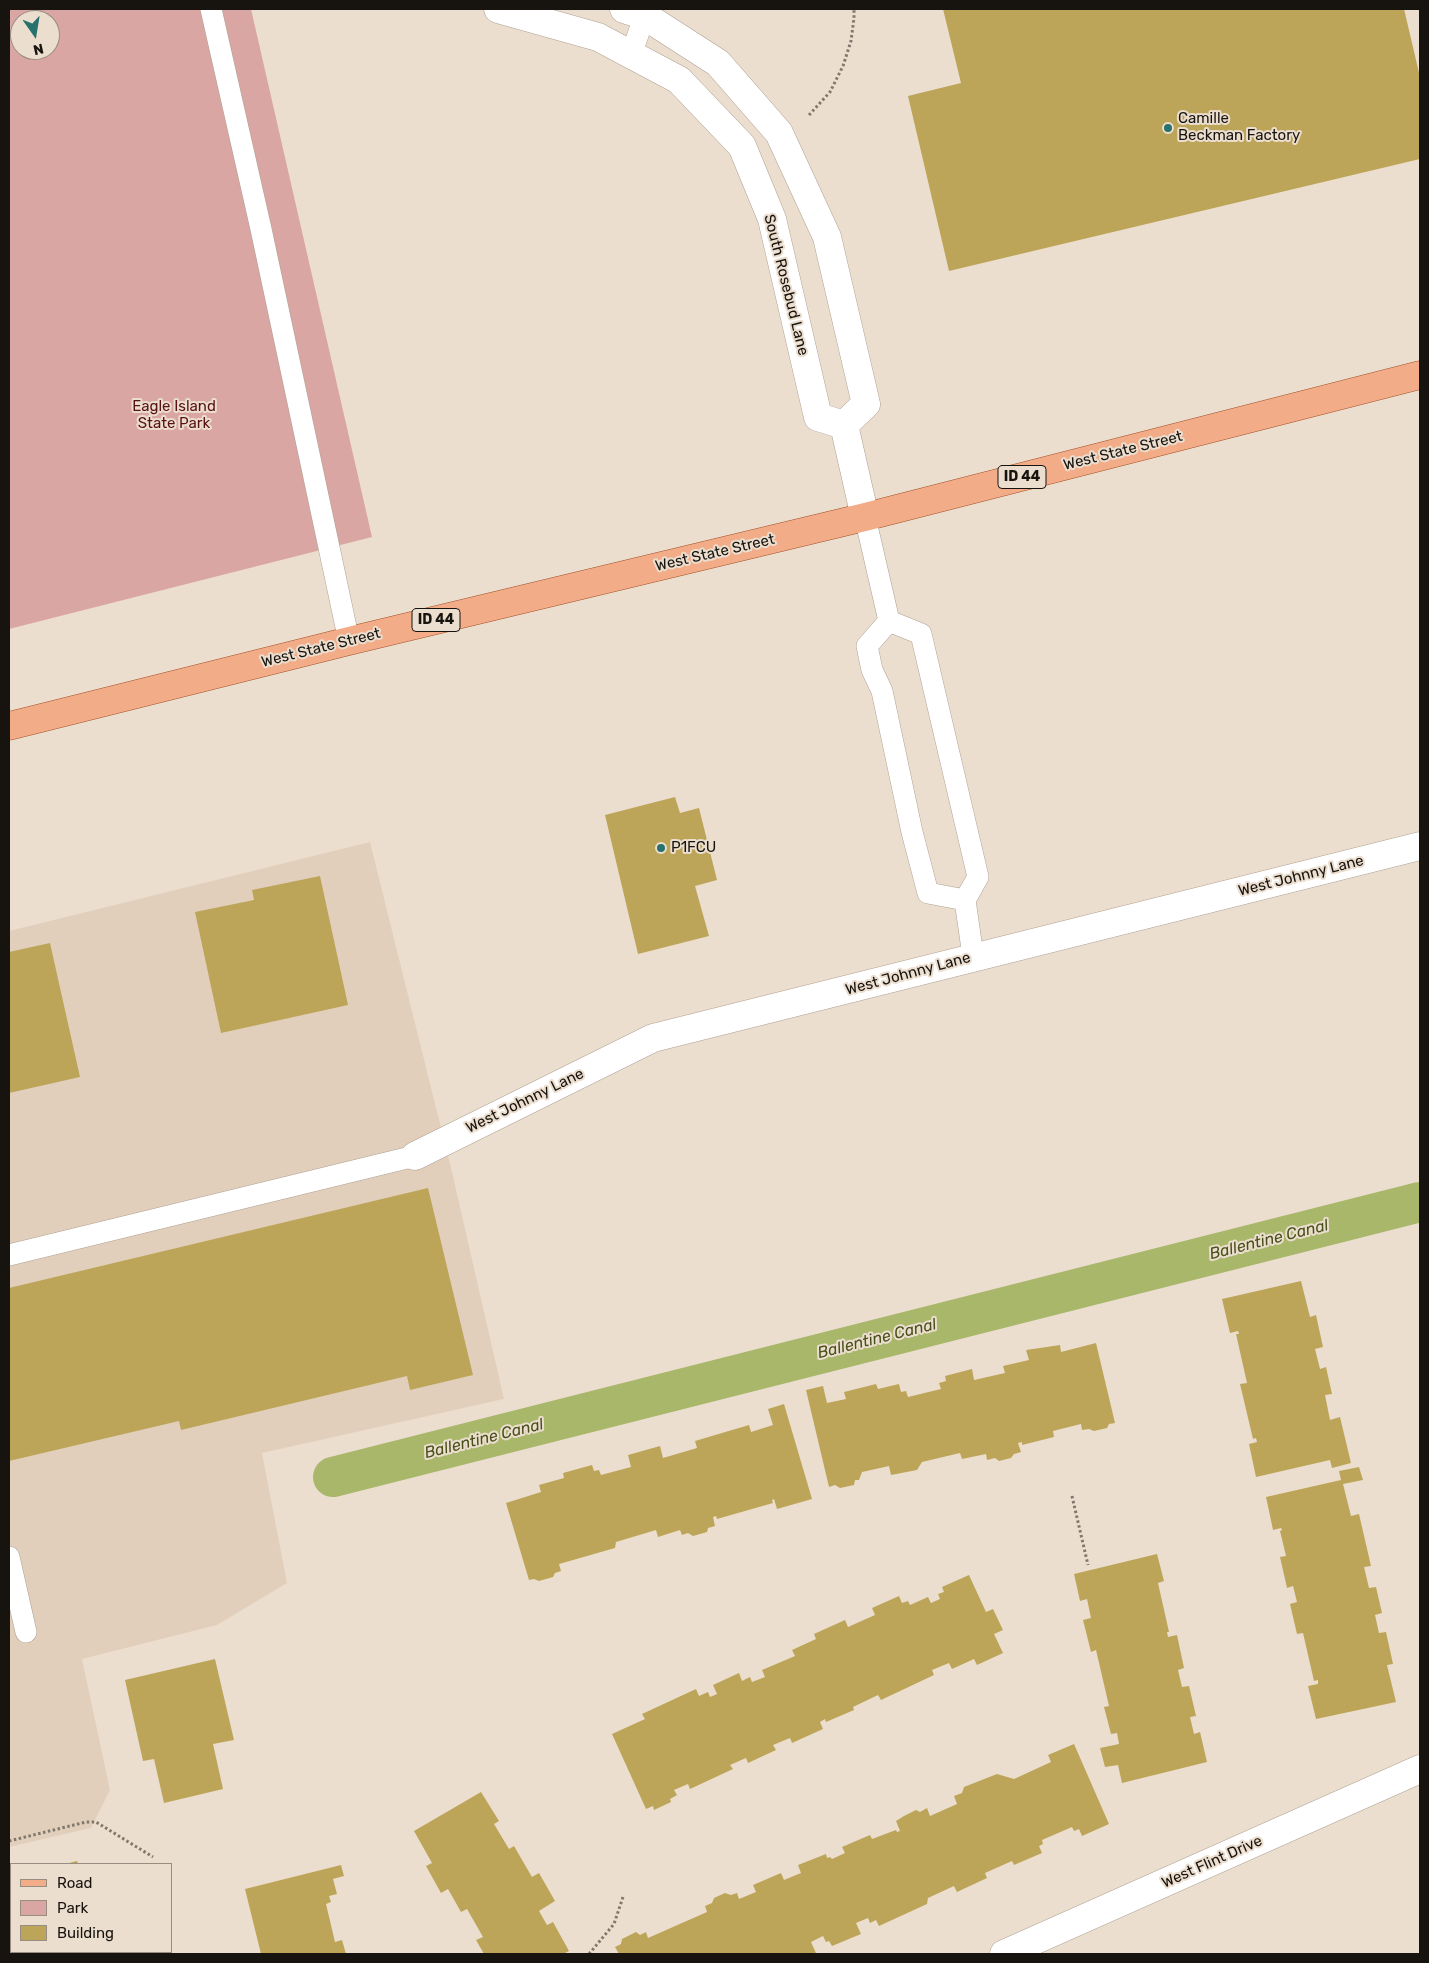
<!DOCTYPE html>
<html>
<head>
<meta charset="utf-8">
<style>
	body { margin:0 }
	#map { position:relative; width:1429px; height:1963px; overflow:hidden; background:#ecdecf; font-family:Rubik,sans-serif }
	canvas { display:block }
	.frame { position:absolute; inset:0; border:10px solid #17130e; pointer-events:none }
	.legend { position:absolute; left:10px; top:1863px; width:162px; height:90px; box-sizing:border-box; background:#ecdecf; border:1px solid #978d82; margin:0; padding:6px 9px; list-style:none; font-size:15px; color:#17130e }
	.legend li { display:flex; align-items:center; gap:10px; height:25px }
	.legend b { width:25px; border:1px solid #978d82 }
	.north { position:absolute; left:10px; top:10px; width:50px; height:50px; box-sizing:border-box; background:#ecdecf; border:1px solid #978d82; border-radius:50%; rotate:167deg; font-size:14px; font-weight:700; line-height:20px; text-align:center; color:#17130e }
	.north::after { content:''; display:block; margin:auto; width:18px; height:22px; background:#28726d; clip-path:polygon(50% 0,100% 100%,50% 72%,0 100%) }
</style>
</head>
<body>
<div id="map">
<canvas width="1429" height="1963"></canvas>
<div class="frame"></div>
<ul class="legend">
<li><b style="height:6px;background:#f2ac87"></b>Road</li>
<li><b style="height:14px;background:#d9a6a4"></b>Park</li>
<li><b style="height:14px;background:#bca558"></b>Building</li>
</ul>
<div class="north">N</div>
</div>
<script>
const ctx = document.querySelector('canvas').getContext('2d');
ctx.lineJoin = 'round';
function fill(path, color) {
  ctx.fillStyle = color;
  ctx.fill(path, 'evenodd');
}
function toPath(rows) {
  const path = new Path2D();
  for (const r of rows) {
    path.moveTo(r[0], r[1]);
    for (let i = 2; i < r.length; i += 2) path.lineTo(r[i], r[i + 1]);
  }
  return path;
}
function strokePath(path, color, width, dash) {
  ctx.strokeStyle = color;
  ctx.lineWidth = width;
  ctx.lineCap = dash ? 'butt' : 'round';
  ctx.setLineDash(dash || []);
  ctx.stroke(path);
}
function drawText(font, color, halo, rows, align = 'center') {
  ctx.font = font + ' Rubik,sans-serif';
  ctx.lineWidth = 4;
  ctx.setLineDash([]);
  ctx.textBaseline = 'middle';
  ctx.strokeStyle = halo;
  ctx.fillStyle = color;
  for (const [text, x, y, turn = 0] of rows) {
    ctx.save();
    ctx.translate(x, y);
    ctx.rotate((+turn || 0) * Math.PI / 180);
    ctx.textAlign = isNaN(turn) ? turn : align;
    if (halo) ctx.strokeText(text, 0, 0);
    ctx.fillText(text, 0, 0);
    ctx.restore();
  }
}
const built = toPath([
	[370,842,452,1172,504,1399,262,1453,287,1583,217,1625,82,1659,110,1790,91,1828,9,1847,9,931]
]);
const green = toPath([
	[9,9,251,9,372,537,9,629],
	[20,20,50,20,50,50,20,50]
]);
const canal = toPath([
	[333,1477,1420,1202]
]);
const building = toPath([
	[943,9,1404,9,1420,77,1420,159,949,271,908,96,961,83],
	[675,797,680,813,699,808,717,880,695,886,709,936,638,954,605,815],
	[320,876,348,1005,221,1033,195,912,254,900,252,890],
	[50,943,80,1077,9,1093,9,952],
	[428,1188,473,1375,410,1390,407,1376,181,1430,179,1421,9,1461,9,1288],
	[1301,1281,1310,1317,1316,1315,1323,1347,1315,1349,1320,1369,1326,1367,1332,1394,1325,1395,1330,1420,1340,1417,1351,1463,1332,1468,1330,1460,1256,1477,1249,1444,1257,1442,1256,1438,1253,1439,1240,1384,1247,1383,1236,1334,1239,1334,1238,1331,1230,1333,1222,1299],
	[1096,1343,1115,1423,1109,1424,1107,1428,1094,1431,1089,1429,1082,1430,1081,1424,1053,1431,1054,1437,1022,1445,1022,1442,1018,1443,1021,1452,1014,1454,1011,1458,999,1461,995,1458,987,1460,986,1454,962,1459,960,1453,922,1462,917,1470,891,1475,889,1466,862,1472,859,1480,855,1480,854,1485,840,1488,835,1485,829,1487,806,1390,823,1386,827,1403,846,1399,844,1392,876,1384,878,1389,899,1384,901,1392,906,1391,908,1397,941,1389,939,1383,946,1381,945,1376,972,1369,974,1380,1005,1373,1003,1366,1029,1360,1026,1350,1060,1345,1061,1352],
	[784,1404,812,1499,777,1509,774,1499,772,1500,773,1503,717,1519,716,1516,713,1517,715,1526,708,1528,707,1532,693,1536,688,1533,682,1535,680,1530,658,1537,656,1530,616,1542,615,1548,559,1564,561,1571,555,1573,553,1577,539,1581,534,1579,529,1580,506,1503,541,1492,539,1485,564,1478,563,1473,592,1465,594,1471,599,1470,601,1475,631,1467,628,1455,660,1446,663,1458,697,1448,695,1441,749,1425,751,1432,773,1425,768,1409],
	[1359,1467,1363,1480,1343,1484,1351,1516,1359,1514,1371,1566,1364,1567,1369,1588,1376,1587,1382,1613,1375,1615,1379,1633,1386,1632,1393,1664,1387,1665,1396,1702,1316,1719,1308,1686,1318,1684,1318,1680,1314,1681,1303,1633,1297,1634,1290,1604,1297,1602,1293,1586,1287,1588,1280,1557,1286,1556,1280,1531,1282,1530,1281,1528,1273,1530,1266,1497,1341,1480,1339,1471],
	[1157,1554,1164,1581,1158,1583,1169,1632,1167,1632,1168,1637,1177,1635,1184,1668,1178,1670,1182,1687,1189,1686,1196,1716,1190,1717,1194,1734,1200,1732,1207,1762,1122,1783,1118,1765,1105,1767,1100,1748,1119,1744,1117,1733,1111,1734,1104,1707,1109,1706,1096,1650,1091,1652,1083,1620,1091,1618,1087,1599,1080,1601,1074,1574],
	[969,1575,986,1612,993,1609,1003,1630,994,1634,1003,1653,977,1665,974,1659,952,1669,949,1663,932,1670,934,1675,881,1700,878,1695,853,1707,854,1710,826,1722,825,1719,820,1722,823,1729,792,1743,790,1738,773,1745,776,1750,748,1763,746,1758,730,1765,733,1769,690,1789,688,1784,674,1790,677,1795,670,1799,671,1802,654,1810,653,1806,646,1809,612,1734,645,1719,642,1714,696,1689,699,1696,708,1692,710,1697,717,1694,713,1685,739,1673,742,1681,750,1677,752,1682,765,1677,762,1670,795,1656,792,1650,816,1639,814,1634,845,1620,848,1627,875,1615,872,1608,899,1596,902,1603,908,1601,910,1605,928,1597,931,1603,940,1599,938,1594,944,1592,942,1587],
	[215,1659,234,1740,213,1744,223,1789,164,1803,154,1759,143,1761,125,1680],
	[1074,1744,1109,1824,1082,1836,1079,1829,1074,1831,1072,1827,1042,1840,1043,1844,1039,1846,1042,1853,1014,1865,1012,1861,985,1873,987,1878,957,1892,954,1886,928,1898,927,1904,879,1926,876,1920,870,1923,868,1918,856,1923,861,1934,832,1946,829,1941,826,1942,823,1936,811,1942,816,1953,814,1954,619,1954,615,1947,621,1944,622,1939,636,1932,640,1935,646,1932,648,1938,707,1912,705,1906,712,1903,714,1898,725,1893,731,1895,737,1893,739,1899,756,1892,753,1885,781,1873,784,1880,801,1873,798,1865,826,1854,827,1858,830,1857,832,1859,845,1853,842,1847,870,1835,872,1839,896,1830,897,1832,900,1831,896,1821,904,1816,916,1810,920,1812,927,1808,930,1816,957,1804,954,1796,962,1793,964,1787,997,1774,1014,1779,1051,1762,1048,1755],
	[481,1792,499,1821,494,1824,509,1849,514,1846,532,1877,539,1873,555,1901,539,1911,547,1925,553,1922,569,1951,563,1954,484,1954,476,1940,483,1937,467,1909,461,1912,448,1889,441,1893,426,1866,432,1863,414,1831],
	[77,1861,78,1864,65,1864],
	[341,1865,344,1876,333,1879,337,1894,329,1896,331,1902,326,1904,335,1942,342,1940,346,1954,261,1954,245,1889],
	[11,1876,11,1948,9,1948,9,1877],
	[16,1952,97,1952,98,1954,17,1954]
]);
const path = toPath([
	[809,115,830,92,843,66,851,41,854,18,854,9],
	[1072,1496,1088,1565],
	[9,1841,86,1822,96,1822,153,1857],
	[589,1954,614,1924,623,1897]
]);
const service = toPath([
	[211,9,261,229,349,641],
	[631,55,647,9],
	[865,517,889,621],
	[889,621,921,634,978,877,965,900,973,956],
	[889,621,867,646,872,670,882,691,912,832,928,893,965,900],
	[9,1255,415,1156],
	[9,1557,26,1632]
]);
const minor = toPath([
	[498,9,598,37,679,80,742,146,772,219,818,417,844,425],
	[624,9,645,16,718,63,779,133,827,237,866,404,844,425],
	[844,425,865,517],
	[415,1156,653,1038,1420,846],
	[1004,1954,1420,1769]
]);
const primary = toPath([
	[9,726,349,641,865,517,1420,375]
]);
const markers = [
	[1168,128,5,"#28726d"],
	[661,848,5,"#28726d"]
];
const shields = [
	[1022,477,48],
	[436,620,48]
];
const shieldNames = [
	["ID 44",1022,477],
	["ID 44",436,620]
];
const poiNames = [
	["Camille",1178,119],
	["Beckman Factory",1178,136],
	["P1FCU",671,848]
];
const streetNames = [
	["South Rosebud Lane",786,285,76],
	["West State Street",1123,451,-14],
	["West State Street",715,553,-13],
	["West State Street",321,648,-14],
	["West Johnny Lane",1301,876,-14],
	["West Johnny Lane",908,974,-15],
	["West Johnny Lane",525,1101,-26],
	["West Flint Drive",1212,1862,-24]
];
const parkNames = [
	["Eagle Island",174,407],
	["State Park",174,424]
];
const waterNames = [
	["Ballentine Canal",1269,1240,-14],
	["Ballentine Canal",877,1339,-14],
	["Ballentine Canal",484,1439,-14]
];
fill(built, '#e2cfbb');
fill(green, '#d9a6a4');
strokePath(canal, '#a9b76b', 40);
fill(building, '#bca558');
strokePath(service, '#aea193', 22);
strokePath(minor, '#aea193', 29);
strokePath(primary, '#a05229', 29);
strokePath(path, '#80776d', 3, [2.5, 2.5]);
strokePath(service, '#fff', 21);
strokePath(minor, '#fff', 28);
strokePath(primary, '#f2ac87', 28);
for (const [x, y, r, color] of markers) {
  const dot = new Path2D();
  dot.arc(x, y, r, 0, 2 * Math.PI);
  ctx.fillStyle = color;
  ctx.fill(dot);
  strokePath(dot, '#ecdecf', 2);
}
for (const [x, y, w] of shields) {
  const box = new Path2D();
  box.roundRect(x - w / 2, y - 11.5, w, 23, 4);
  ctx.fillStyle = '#ecdecf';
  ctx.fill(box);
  strokePath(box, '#17130e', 1);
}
drawText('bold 14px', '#17130e', null, shieldNames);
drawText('15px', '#17130e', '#ecdecf', poiNames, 'left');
drawText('15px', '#17130e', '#ecdecf', streetNames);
drawText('15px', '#591016', '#ecdecf', parkNames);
drawText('italic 16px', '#485019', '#ecdecf', waterNames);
</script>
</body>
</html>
